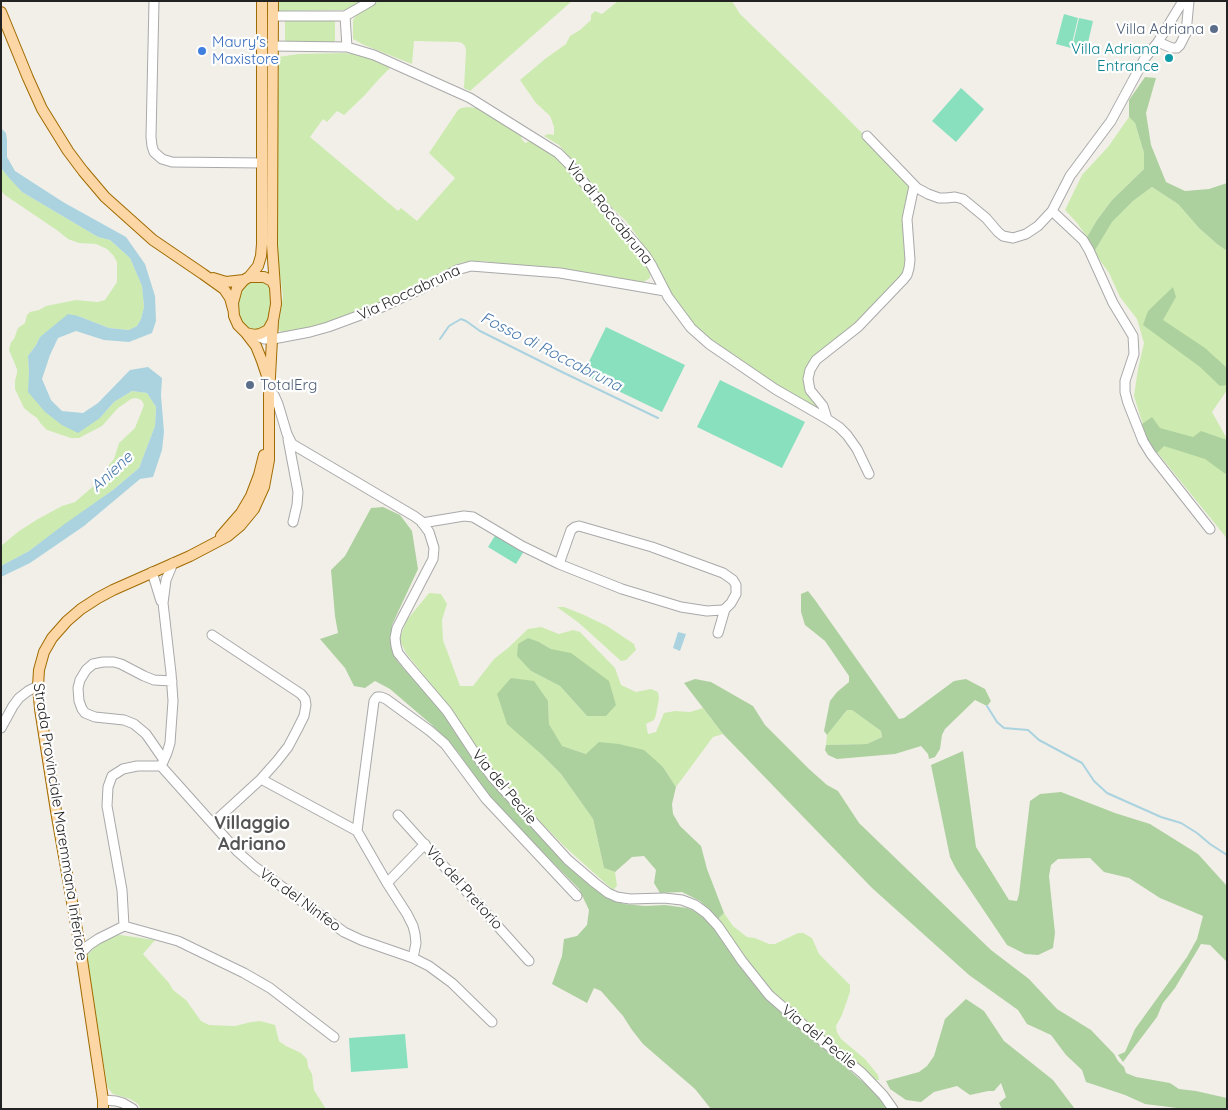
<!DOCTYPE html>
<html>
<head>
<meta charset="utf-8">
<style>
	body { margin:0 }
	#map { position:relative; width:1228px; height:1110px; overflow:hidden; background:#f2efe9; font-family:Quicksand,sans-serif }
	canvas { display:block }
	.frame { position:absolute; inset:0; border:2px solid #222; pointer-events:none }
</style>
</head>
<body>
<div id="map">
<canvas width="1228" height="1110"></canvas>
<div class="frame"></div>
</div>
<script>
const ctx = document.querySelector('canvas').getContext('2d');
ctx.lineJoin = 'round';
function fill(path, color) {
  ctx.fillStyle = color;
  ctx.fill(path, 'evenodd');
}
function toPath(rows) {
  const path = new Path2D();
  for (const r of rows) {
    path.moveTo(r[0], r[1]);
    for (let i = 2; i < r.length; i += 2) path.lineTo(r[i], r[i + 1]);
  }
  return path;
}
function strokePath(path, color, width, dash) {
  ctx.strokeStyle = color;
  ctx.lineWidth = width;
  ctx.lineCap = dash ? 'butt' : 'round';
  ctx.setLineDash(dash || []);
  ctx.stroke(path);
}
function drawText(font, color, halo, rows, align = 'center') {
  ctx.font = font + ' Quicksand,sans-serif';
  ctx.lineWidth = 4.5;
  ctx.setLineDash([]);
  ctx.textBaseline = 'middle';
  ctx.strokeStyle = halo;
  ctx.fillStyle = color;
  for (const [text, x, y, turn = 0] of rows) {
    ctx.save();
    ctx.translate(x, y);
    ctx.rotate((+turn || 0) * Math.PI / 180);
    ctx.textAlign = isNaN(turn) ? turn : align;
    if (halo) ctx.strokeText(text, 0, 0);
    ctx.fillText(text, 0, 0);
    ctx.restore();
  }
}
const grass = toPath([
	[278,1,362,1,349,9,345,10,278,11],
	[379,1,572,1,470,91,464,88,466,50,465,46,462,43,458,42,414,41,412,64,364,45,353,39,353,20,356,16,359,13],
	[618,1,732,1,740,14,827,98,866,137,906,181,908,186,908,191,903,220,903,236,907,266,903,275,856,324,807,368,820,408,817,408,759,375,703,334,692,323,684,313,670,291,637,236,626,221,604,200,559,145,544,136,548,134,554,135,554,127,550,116,536,103,520,80,545,59,566,44,570,36,580,30,591,20,591,15,595,11,602,14],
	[285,19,335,19,335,43,285,43],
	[345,53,367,56,391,67,379,79,364,96,344,115,337,111,327,122,323,119,310,137,398,211,401,208,417,221,455,178,429,153,458,110,461,108,468,107,477,108,489,113,524,135,521,138,525,143,532,140,552,153,628,239,648,266,650,272,650,278,642,283,483,261,470,261,460,263,425,283,380,304,331,324,283,333,280,331,278,328,283,296,277,254,277,98,279,81,278,57,299,54],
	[1129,117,1135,123,1144,153,1144,169,1112,200,1097,220,1087,237,1077,223,1065,210,1082,175,1108,147],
	[1,168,22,192,98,237,110,240,130,258,142,286,144,307,141,319,137,326,129,330,109,328,78,316,40,337,36,345,28,356,29,372,45,412,100,418,114,402,132,391,147,393,156,407,155,426,139,468,113,490,29,551,1,566,1,546,19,531,38,519,62,506,75,502,104,477,107,473,109,465,114,459,119,443,135,428,144,405,142,401,139,399,135,398,131,399,118,408,102,426,79,438,71,438,47,430,41,424,37,418,30,413,24,408,15,389,15,381,17,373,17,369,9,350,11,342,14,339,18,328,25,323,27,315,30,312,39,310,46,306,76,300,97,302,105,300,117,282,117,262,113,255,107,249,96,244,79,243,68,239,58,231,5,195,1,191],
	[1152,187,1178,204,1199,228,1217,244,1227,251,1227,390,1212,412,1227,439,1227,541,1225,536,1148,441,1134,396,1138,369,1144,343,1137,319,1120,297,1109,273,1094,252,1112,221,1133,201],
	[250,281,259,281,267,285,270,289,272,305,269,319,267,323,261,329,254,331,247,329,239,320,238,308,241,291],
	[429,593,441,594,447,604,442,620,443,640,460,686,473,686,494,659,508,648,528,629,541,627,559,634,573,630,580,632,615,668,621,685,636,692,651,689,658,692,659,698,656,715,654,720,646,724,648,734,656,732,664,713,675,711,690,712,703,708,723,734,713,737,676,787,663,767,586,754,561,746,549,724,548,701,540,753,561,774,593,819,604,868,615,872,617,886,613,890,565,847,509,790,472,743,445,702,406,653,399,639,407,620],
	[539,642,551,649,587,716,560,686,531,671],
	[557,607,564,607,582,614,607,626,634,644,636,650,626,660,621,661,579,623],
	[847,710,852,710,881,731,882,737,867,744,826,745,827,735],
	[724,913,733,926,747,937,755,938,769,944,775,944,798,933,803,933,812,938,819,954,850,985,850,992,842,1015,836,1026,837,1032,841,1039,865,1059,878,1075,879,1080,875,1080,828,1040,797,1016,763,984,718,919],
	[120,935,155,940,143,954,169,983,173,990,186,1000,201,1021,209,1025,235,1026,251,1022,260,1021,275,1025,279,1041,286,1046,301,1053,307,1059,308,1067,312,1074,314,1090,326,1109,141,1109,138,1104,130,1099,113,1094,108,1088,107,1084,86,956,100,942,111,936]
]);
const forest = toPath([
	[1145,77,1156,78,1146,113,1151,145,1166,182,1185,191,1209,189,1227,183,1227,251,1217,244,1199,228,1178,204,1152,187,1133,201,1112,222,1094,252,1087,237,1097,220,1112,200,1144,169,1144,153,1135,123,1129,117,1129,100],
	[1173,287,1176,297,1163,320,1205,348,1227,368,1227,385,1220,386,1200,367,1143,325,1148,311],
	[1152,417,1160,428,1193,437,1201,431,1227,440,1227,475,1205,459,1164,446,1157,453,1148,441,1142,424],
	[383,507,400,515,412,531,418,569,392,625,392,649,398,662,445,714,466,744,481,770,517,809,605,896,624,904,645,906,665,905,687,908,700,913,709,919,738,963,764,997,883,1099,890,1109,711,1109,695,1089,643,1044,632,1030,623,1016,601,991,594,988,587,1003,552,984,562,956,564,939,577,936,587,925,589,910,579,889,505,814,479,784,458,752,432,725,390,689,375,681,365,688,354,686,345,668,320,639,338,633,335,616,331,570,345,556,371,508],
	[808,591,815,600,899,719,904,718,954,681,966,679,985,689,991,701,987,706,975,700,945,729,942,735,940,749,935,757,929,759,928,754,921,746,895,754,837,759,828,755,825,750,826,745,867,744,882,737,881,731,852,710,847,710,827,735,824,731,830,701,837,692,849,682,849,676,825,641,805,625,801,612,801,594],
	[528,638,539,642,551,649,571,653,609,681,616,705,606,716,587,716,560,686,531,671,517,656,518,644],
	[511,678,534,681,548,701,549,724,562,746,586,754,599,742,619,744,644,750,663,767,676,787,672,804,673,814,680,826,701,846,707,869,724,913,718,919,700,901,682,892,660,893,654,883,656,870,644,856,632,857,615,872,604,868,593,819,561,774,540,753,507,724,497,694],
	[695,679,711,682,753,706,765,725,809,769,827,785,838,791,859,823,991,950,1029,979,1057,1009,1091,1030,1114,1054,1118,1061,1124,1067,1126,1073,1136,1077,1170,1083,1179,1089,1196,1091,1227,1098,1227,1109,1185,1109,1145,1104,1125,1095,1086,1082,1082,1070,1066,1055,1051,1035,1027,1024,1018,1010,969,975,872,888,723,734,684,683],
	[963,751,976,847,1009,900,1017,901,1019,894,1030,801,1040,794,1061,792,1115,813,1150,824,1198,854,1227,886,1227,962,1210,945,1201,944,1175,988,1163,1003,1157,1017,1123,1062,1118,1055,1125,1052,1135,1029,1187,957,1197,939,1203,916,1160,898,1129,878,1104,872,1090,858,1058,859,1051,865,1049,876,1055,933,1053,948,1038,955,1025,954,1007,945,956,869,950,857,931,765],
	[966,999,984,1011,1004,1041,1053,1080,1075,1109,1002,1109,999,1103,1006,1097,1001,1083,994,1091,988,1091,970,1095,957,1086,934,1092,921,1102,906,1100,890,1089,886,1081,919,1072,927,1066,934,1056,945,1019]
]);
const pitch = toPath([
	[1064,14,1078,18,1071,48,1056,44],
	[1079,18,1093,21,1086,51,1072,48],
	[961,88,984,109,956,142,932,121],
	[606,327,685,365,662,412,583,374],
	[720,380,805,422,782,468,697,427],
	[496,534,524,551,516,564,488,547],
	[405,1034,408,1068,351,1072,349,1038]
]);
const water = toPath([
	[1,128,6,133,7,140,7,157,15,171,63,202,126,237,145,264,155,296,156,321,152,333,129,342,104,340,76,331,58,338,50,355,42,379,51,400,62,411,83,413,98,403,130,370,148,367,162,378,161,395,164,432,162,450,153,477,140,479,84,526,30,563,1,577,1,566,29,551,66,523,113,490,139,468,155,426,156,407,147,393,132,391,114,402,100,418,78,433,62,425,45,412,28,392,29,372,28,356,36,345,40,337,68,314,78,316,109,328,129,330,137,326,141,319,144,307,142,286,130,258,110,240,98,237,22,192,10,179,1,168],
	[678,632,686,634,680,651,673,648]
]);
const stream = toPath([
	[440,339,449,326,461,319,466,321,480,331,562,372,658,418],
	[987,706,997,722,1004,728,1028,730,1039,740,1082,763,1094,781,1107,793,1161,817,1181,823,1197,833,1210,844,1227,855]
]);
const minor = toPath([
	[154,1,151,137,152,146,154,152,162,159,172,162,262,163],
	[273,16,345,16,371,1],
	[345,16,347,47],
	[1158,42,1172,48,1177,48,1180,45,1186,33,1189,1],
	[273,46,347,47,374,55,470,98,558,153,569,164,598,200,645,255,652,266,668,297,691,328,709,344,775,389,827,419,839,427,847,435,857,449,869,474],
	[867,136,917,188,928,194,939,198,946,198,955,197,963,199,986,218,998,232,1003,236,1013,238,1026,234,1038,226,1052,211,1070,176,1111,121,1145,58,1158,42,1183,1],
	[1052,211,1083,240,1089,250,1113,303,1133,336,1134,354,1125,381,1125,392,1128,403,1143,441,1151,454,1210,529],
	[255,335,264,339,273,339,310,332,328,327,382,307,425,287,457,270,471,266,560,273,665,291],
	[269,395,274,395,278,404,287,434,292,444,414,516,421,521,429,532,434,548,433,559,397,628,395,638,396,646,398,653,406,663,447,711,480,761,493,778,568,860,595,883,608,893,617,897,630,899,664,898,682,900,695,905,706,913,718,926,742,961,769,995,809,1030,862,1073,883,1095,893,1109],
	[827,419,823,406,810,390,808,379,810,370,816,360,858,327,903,280,907,275,909,268,910,260,907,219,914,186],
	[288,439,298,492,297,505,293,522],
	[422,523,464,516,473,517,522,546,559,564,622,589,681,607,707,611,722,610,725,609,731,603,736,594,736,585,733,580,723,573,652,547,579,526,575,527,571,530,559,564],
	[152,572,161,601],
	[718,633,725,609],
	[212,635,301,694,305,699,306,705,304,716,297,730,288,747,277,761,261,779,213,823],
	[1,728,13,706,19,698,28,691,38,686],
	[164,760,146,734,134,724,124,720,95,717,85,713,82,709,79,701,78,688,80,680,86,670,93,664,103,662,114,662,121,664,144,676,154,680,172,681],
	[162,764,167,753,170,743,173,701,171,673,163,603,166,580,173,563],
	[261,779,357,831],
	[398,815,529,961],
	[387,883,425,844],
	[124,926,122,890,107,806,108,787,112,776,123,769,137,766,161,766,238,852,255,867,344,932,361,940,413,958,429,966,452,983,492,1022],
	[124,926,178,941,244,973,270,988,334,1037],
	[81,953,89,945,98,939,124,926],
	[413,958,416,943,415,934,413,926,407,914,387,883,357,831,374,701,377,697,381,697,386,699,430,731,445,744,486,799,577,896],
	[103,1100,116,1101,123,1103,133,1109]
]);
const major = toPath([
	[273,1,272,245,275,287],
	[1,12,28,78,42,109,68,151,83,171,105,197,153,240,203,274,224,289,230,298,233,309],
	[249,277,258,266,261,256,262,244,262,1],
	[249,277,264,277,272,281,275,287,276,304,273,321,268,330,260,334,255,335,246,333,238,325,234,316,233,303,237,288,244,280,249,277],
	[213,278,226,282,244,280],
	[246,333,256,346,262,361,268,379],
	[221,536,241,513,251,496,259,475,264,455],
	[103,1109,103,1100,81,953,56,811,40,709,38,686,39,670,44,652,52,638,67,621,81,609,98,598,113,590,190,556,228,536,240,526,254,509,264,487,269,460,269,395,273,321]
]);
const markers = [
	[1214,29,5,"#5c6f8a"],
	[202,51,5,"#3f7fe0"],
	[1169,58,5,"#0f9aa8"],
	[250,385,5,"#5c6f8a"]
];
const serviceNames = [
	["Villa Adriana",1204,29],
	["TotalErg",260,385,"left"]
];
const shopNames = [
	["Maury's",212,42],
	["Maxistore",212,59]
];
const cultureNames = [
	["Villa Adriana",1159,49],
	["Entrance",1159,66]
];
const streetNames = [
	["Via di Roccabruna",609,213,51],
	["Via Roccabruna",409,293,-25],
	["Via del Pecile",504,787,50],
	["Strada Provinciale Maremmana Inferiore",60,822,81],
	["Via del Pretorio",464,888,48],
	["Via del Ninfeo",300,900,36],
	["Via del Pecile",819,1037,39]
];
const waterNames = [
	["Fosso di Roccabruna",551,352,27],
	["Aniene",112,472,-43]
];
const quarterNames = [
	["Villaggio",252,824],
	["Adriano",252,845]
];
fill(grass, '#cdebb0');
fill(forest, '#add19e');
fill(pitch, '#88e0be');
fill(water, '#aad3df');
strokePath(stream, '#aad3df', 2);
strokePath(minor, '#a9a9a9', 11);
strokePath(major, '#a06b00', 12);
strokePath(minor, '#fff', 9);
strokePath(major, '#fcd6a4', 10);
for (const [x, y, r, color] of markers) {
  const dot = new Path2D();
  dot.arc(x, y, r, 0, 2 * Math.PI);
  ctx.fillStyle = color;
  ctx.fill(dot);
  strokePath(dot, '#fff', 2);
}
drawText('15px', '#4e5e75', '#fff', serviceNames, 'right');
drawText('15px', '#366cbe', '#fff', shopNames, 'left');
drawText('15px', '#0d838f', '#fff', cultureNames, 'right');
drawText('15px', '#222', '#fff', streetNames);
drawText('italic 16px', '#4a7aab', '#fff', waterNames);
drawText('bold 18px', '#555', '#fff', quarterNames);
</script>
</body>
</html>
